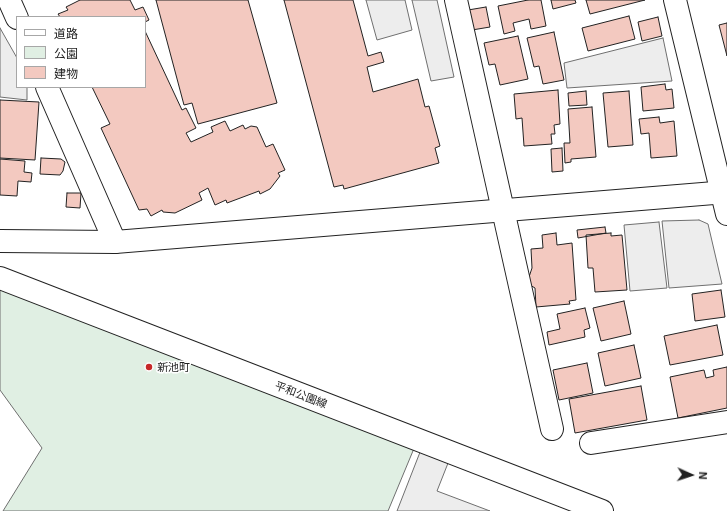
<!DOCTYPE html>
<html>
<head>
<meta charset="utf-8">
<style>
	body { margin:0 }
	#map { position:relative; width:727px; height:511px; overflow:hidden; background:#fff; font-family:"Exo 2","Noto Sans JP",sans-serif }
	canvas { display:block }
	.legend { position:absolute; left:16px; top:16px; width:130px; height:72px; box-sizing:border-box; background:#fff; border:1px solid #a7a7a7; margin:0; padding:5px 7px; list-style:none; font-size:12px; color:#222 }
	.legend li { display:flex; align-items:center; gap:8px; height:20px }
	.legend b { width:20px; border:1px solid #a7a7a7 }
	.north { position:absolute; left:671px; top:455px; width:40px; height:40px; -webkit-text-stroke:3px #fff; paint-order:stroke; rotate:93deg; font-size:11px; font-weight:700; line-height:16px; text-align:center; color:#222 }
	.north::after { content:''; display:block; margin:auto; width:14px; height:18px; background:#222; clip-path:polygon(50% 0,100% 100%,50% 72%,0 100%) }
</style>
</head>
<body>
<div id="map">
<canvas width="727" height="511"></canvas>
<ul class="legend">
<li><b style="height:5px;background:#fff"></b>道路</li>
<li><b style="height:11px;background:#e0efe3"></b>公園</li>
<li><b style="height:11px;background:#f3c9c0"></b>建物</li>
</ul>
<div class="north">N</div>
</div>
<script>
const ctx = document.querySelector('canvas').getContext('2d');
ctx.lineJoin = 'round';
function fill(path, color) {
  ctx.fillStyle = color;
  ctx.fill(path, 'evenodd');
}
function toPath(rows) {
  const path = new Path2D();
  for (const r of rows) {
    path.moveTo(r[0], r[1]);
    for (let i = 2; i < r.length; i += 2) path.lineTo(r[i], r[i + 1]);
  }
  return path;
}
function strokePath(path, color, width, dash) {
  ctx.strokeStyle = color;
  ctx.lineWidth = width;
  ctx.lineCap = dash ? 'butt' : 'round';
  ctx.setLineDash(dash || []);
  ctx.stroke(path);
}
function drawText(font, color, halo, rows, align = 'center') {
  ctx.font = font + ' "Exo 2","Noto Sans JP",sans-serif';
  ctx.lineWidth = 3;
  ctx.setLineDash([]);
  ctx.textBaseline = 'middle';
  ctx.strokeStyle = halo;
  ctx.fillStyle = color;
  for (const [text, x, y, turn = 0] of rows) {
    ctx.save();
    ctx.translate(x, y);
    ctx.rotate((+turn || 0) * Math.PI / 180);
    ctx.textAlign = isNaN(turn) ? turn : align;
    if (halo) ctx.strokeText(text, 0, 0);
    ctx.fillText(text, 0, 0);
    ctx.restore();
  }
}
const green = toPath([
	[0,281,415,446,388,511,3,511,42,448,0,390,0,281]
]);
const parking = toPath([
	[366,0,405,0,412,30,377,40,366,0],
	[412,0,437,0,454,77,431,81,412,0],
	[0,28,17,58,17,87,27,87,27,100,0,97,0,28],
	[663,38,672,81,567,88,564,63,663,38],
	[699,220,708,224,722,284,669,288,662,221,699,220],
	[659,222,667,288,630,291,624,225,659,222],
	[424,442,452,453,437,491,490,511,397,511,424,442]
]);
const building = toPath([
	[80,0,130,0,135,10,143,7,149,20,145,22,145,17,60,17,58,14,68,10,66,7,80,0],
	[156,0,248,0,277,103,198,124,192,103,184,105,156,0],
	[284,0,353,0,368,56,381,52,384,62,367,67,373,92,418,79,425,107,429,106,440,146,435,148,439,163,344,189,343,185,334,187,284,0],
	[528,0,541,0,546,26,531,29,529,19,513,23,515,31,504,34,498,6,528,0],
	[551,0,575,0,576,3,553,9,551,0],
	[586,0,645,0,590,14,586,0],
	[486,7,490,27,472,30,468,10,486,7],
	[629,16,635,39,588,51,582,28,629,16],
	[658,17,662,36,642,41,638,22,658,17],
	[727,23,727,56,719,25,727,23],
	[145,31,182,110,186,108,196,128,186,133,191,142,213,132,211,127,225,121,230,131,243,125,245,129,251,126,257,127,266,147,273,144,285,170,278,173,280,176,270,189,260,194,259,191,227,203,226,200,215,205,208,188,199,193,202,200,175,213,163,212,162,210,151,216,147,209,139,210,101,128,110,124,92,87,145,87,145,31],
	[554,32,564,80,543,84,539,66,534,67,527,38,554,32],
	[518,36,528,79,500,85,495,64,489,65,484,43,518,36],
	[665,84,666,90,672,89,674,108,643,111,641,87,665,84],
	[558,90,560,124,554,125,555,134,551,134,552,144,524,146,522,118,516,119,514,94,558,90],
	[586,91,587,105,569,106,568,93,586,91],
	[629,91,633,145,608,147,603,93,629,91],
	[0,100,39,102,35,160,0,158,0,100],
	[592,107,596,157,571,159,571,162,565,163,564,143,570,143,568,109,592,107],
	[659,117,660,123,674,121,677,156,651,158,649,133,641,134,639,119,659,117],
	[562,148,563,171,552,172,551,149,562,148],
	[41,158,61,159,65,162,63,171,60,175,40,174,41,158],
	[0,159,25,161,24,172,32,173,31,182,18,181,17,196,0,195,0,159],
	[67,193,81,193,80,208,66,207,67,193],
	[605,227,606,233,578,238,577,230,605,227],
	[556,233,557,245,572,243,576,300,569,301,570,304,536,307,535,288,530,285,529,277,532,268,531,249,543,248,542,235,556,233],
	[611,233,611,236,622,235,627,290,595,292,593,268,588,268,586,235,611,233],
	[721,290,725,317,695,321,692,294,721,290],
	[624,301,631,334,601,341,593,308,624,301],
	[585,308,590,328,584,330,585,337,549,345,547,332,560,329,557,314,585,308],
	[717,325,723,355,670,365,664,336,717,325],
	[634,345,641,378,605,386,598,353,634,345],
	[587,363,593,393,559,400,553,370,587,363],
	[727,367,727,408,678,418,670,377,704,370,706,378,714,376,713,370,727,367],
	[641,386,647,420,575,433,569,399,641,386]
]);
const street = toPath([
	[9,0,17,18],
	[456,0,552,429],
	[675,0,727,214],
	[47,87,115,242],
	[591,443,727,422]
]);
const secondary = toPath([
	[0,241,115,242,727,192],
	[0,278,602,511]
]);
const markers = [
	[149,367,4,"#c62828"]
];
const poiNames = [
	["新池町",157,367]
];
const streetNames = [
	["平和公園線",301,395,21]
];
fill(green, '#e0efe3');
strokePath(green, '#6f6f6f', 1);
fill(parking, '#ededed');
strokePath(parking, '#6f6f6f', 1);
fill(building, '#f3c9c0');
strokePath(building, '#222', 1);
strokePath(street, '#222', 24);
strokePath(secondary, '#222', 24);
strokePath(street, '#fff', 22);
strokePath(secondary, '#fff', 22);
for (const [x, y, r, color] of markers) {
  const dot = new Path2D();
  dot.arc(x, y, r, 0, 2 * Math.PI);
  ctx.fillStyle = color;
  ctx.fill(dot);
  strokePath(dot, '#fff', 1.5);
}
drawText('11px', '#222', '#fff', poiNames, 'left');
drawText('11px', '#222', '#fff', streetNames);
</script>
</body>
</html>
